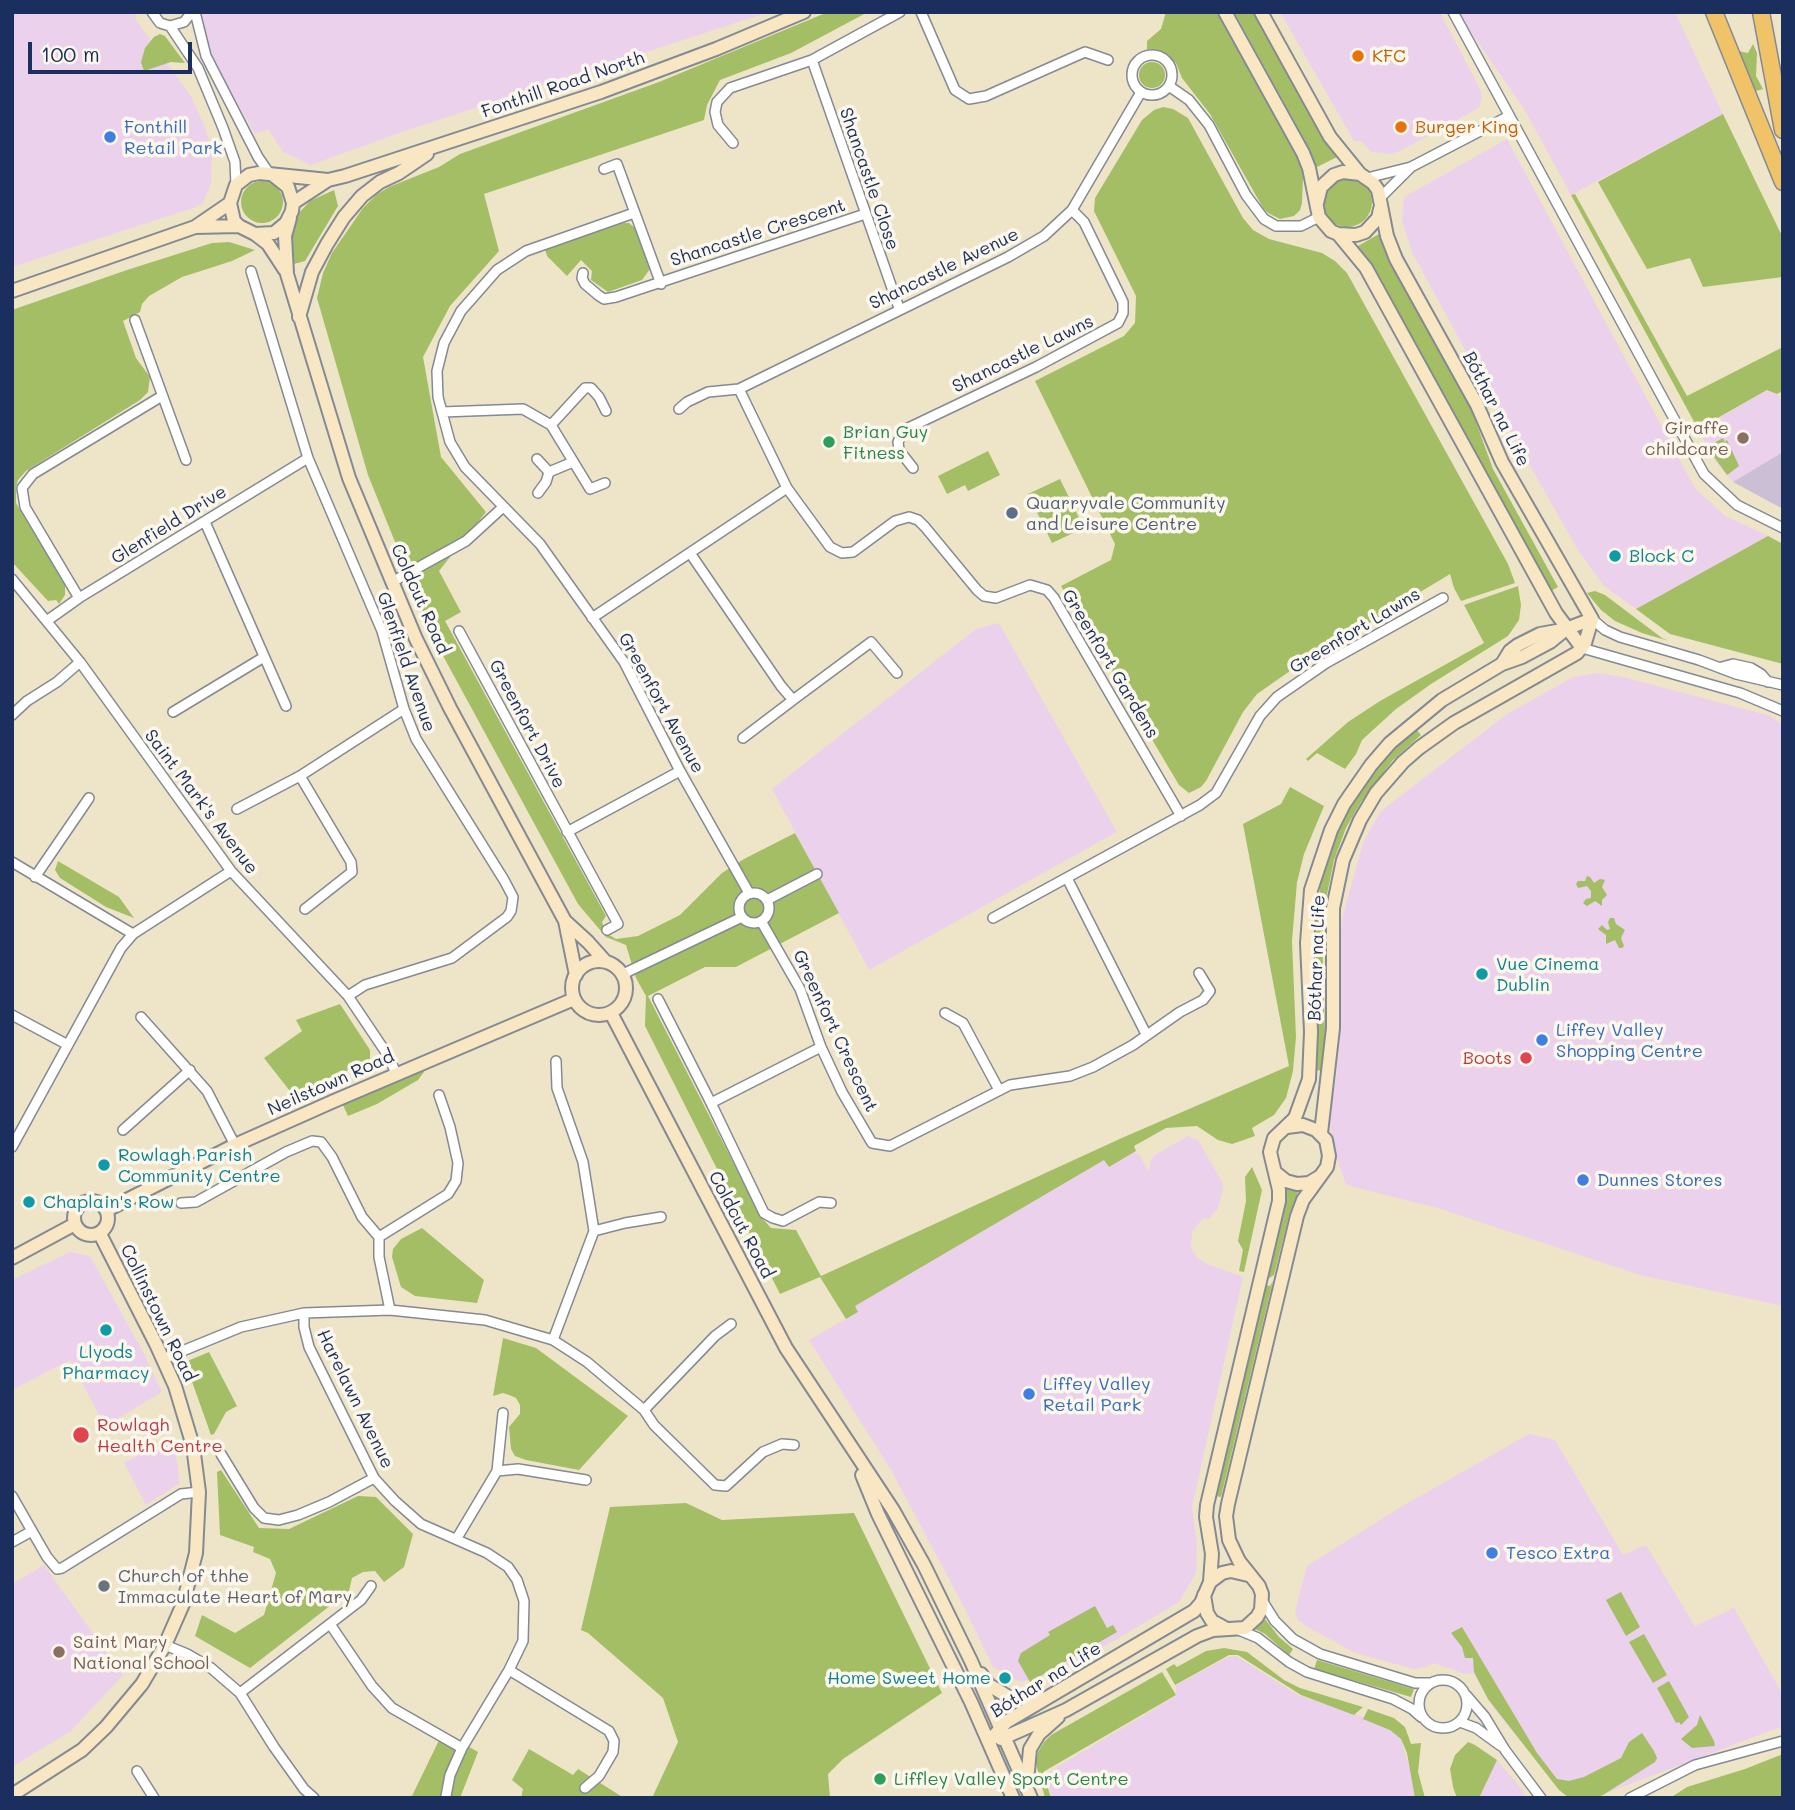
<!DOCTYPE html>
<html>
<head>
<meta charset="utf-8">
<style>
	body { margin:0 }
	#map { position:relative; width:1795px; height:1810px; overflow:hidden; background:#eee5c8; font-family:Mali,sans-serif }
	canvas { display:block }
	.frame { position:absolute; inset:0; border:14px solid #1b2f5e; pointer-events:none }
	.scale { position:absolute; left:28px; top:42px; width:164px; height:32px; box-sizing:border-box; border:4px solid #1b2f5e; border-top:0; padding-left:9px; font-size:21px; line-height:24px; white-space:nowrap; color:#1b2f5e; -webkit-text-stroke:5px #fbf7ec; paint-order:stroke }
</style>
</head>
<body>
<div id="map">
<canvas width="1795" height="1810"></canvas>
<div class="frame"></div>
<div class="scale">100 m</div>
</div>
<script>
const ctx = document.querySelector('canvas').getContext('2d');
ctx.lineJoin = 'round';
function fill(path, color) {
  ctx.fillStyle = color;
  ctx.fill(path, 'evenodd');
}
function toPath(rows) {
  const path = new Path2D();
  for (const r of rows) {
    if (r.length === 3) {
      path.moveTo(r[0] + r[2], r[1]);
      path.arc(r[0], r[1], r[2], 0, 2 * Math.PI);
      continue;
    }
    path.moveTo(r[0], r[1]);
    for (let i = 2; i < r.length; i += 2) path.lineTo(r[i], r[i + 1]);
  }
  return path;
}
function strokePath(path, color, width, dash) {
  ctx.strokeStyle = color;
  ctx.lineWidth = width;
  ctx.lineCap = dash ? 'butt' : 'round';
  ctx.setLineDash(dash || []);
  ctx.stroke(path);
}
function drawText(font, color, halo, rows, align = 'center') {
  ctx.font = font + ' Mali,sans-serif';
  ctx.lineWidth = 7;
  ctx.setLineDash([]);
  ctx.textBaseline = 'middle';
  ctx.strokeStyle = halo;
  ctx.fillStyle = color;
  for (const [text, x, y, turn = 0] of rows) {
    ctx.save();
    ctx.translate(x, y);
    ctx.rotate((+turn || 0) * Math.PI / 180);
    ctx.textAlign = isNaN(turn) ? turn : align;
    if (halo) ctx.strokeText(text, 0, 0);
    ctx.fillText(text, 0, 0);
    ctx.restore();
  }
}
const built = toPath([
	[12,12,135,12,136,20,191,96,204,125,212,148,211,184,203,203,193,208,12,267],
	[185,12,769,12,402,132,311,165,283,152,268,129,255,134],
	[1280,12,1440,12,1480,89,1482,97,1479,108,1400,151,1390,154,1371,152,1361,141,1354,141],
	[1457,12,1675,12,1723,114,1571,195,1524,109],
	[1507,139,1695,488,1724,515,1768,536,1636,609,1604,586,1579,552,1488,392,1412,252,1402,220,1404,197],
	[1768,390,1777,394,1783,403,1783,452,1733,482,1716,462,1698,429],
	[999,623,1117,832,869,970,772,789,976,629],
	[1597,673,1623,677,1771,716,1783,725,1783,1306,1640,1275,1438,1208,1346,1185,1333,1147,1329,1119,1337,1073,1341,1011,1338,955,1343,915,1363,843,1381,811,1507,714,1573,677],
	[1188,1136,1198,1140,1222,1182,1223,1190,1218,1208,1209,1219,1203,1218,1192,1232,1191,1248,1197,1258,1207,1264,1243,1277,1192,1507,1197,1544,1196,1573,1179,1602,1087,1657,1041,1677,1020,1682,993,1667,965,1609,891,1470,809,1340,858,1312,854,1306,1104,1160,1109,1167,1133,1153,1139,1154,1149,1172,1151,1160,1155,1155],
	[70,1252,90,1256,142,1350,162,1392,105,1426,70,1360,12,1390,12,1280],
	[1529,1434,1555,1440,1623,1555,1646,1545,1695,1626,1734,1608,1783,1695,1783,1726,1596,1797,1575,1798,1561,1790,1494,1709,1473,1673,1465,1674,1434,1663,1426,1667,1414,1669,1355,1653,1306,1626,1298,1620,1295,1611,1307,1566,1399,1508],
	[173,1436,180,1483,146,1505,124,1463],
	[44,1565,123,1675,71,1731,12,1767,12,1584],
	[1236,1656,1298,1695,1390,1726,1401,1740,1420,1798,1052,1798,1047,1773,1176,1696,1176,1685,1228,1657],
	[1497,1760,1520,1787,1527,1798,1479,1798]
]);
const industrial = toPath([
	[1783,452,1783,509,1733,482]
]);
const green = toPath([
	[828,12,868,12,791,53,720,80,707,105,704,120,484,194,499,251,450,306,423,357,441,457,486,512,439,571,461,612,445,621,606,916,602,922,606,933,616,939,638,936,680,915,722,873,744,859,795,833,839,913,736,967,705,967,648,996,761,1217,771,1228,796,1230,821,1276,1124,1137,1289,1066,1243,824,1281,804,1290,787,1324,806,1304,854,1297,882,1292,941,1296,1037,1293,1071,1286,1098,1274,1115,1252,1128,1255,1136,1232,1144,1218,1140,1197,1126,1166,1128,1134,1146,1136,1151,1109,1167,1104,1160,855,1306,858,1312,846,1319,820,1277,780,1294,645,1026,646,996,636,978,626,945,606,937,578,904,435,641,368,475,317,298,323,273,332,253,363,208,376,195,389,187,439,167,460,154,659,82],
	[1166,12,1216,12,1237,44,1300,163,1303,176,1302,203,1300,210,1294,216,1280,219,1268,213,1263,208,1210,114,1182,78,1176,63,1159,50,1147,49,1147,41,1161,29],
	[1234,12,1255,12,1322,135,1337,157,1315,168,1304,139],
	[160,34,165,36,185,63,171,62,144,71,141,62,145,48,154,37],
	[1753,44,1757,53,1756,76,1763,89,1756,91,1739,51,1748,53],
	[1152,75,13],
	[1163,107,1173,109,1188,118,1243,218,1253,230,1269,239,1322,253,1335,261,1347,273,1508,564,1515,583,1461,601,1454,588,1450,574,1290,671,1257,694,1243,712,1206,781,1201,787,1189,793,1179,785,1061,586,1111,560,1115,544,1035,381,1124,336,1135,323,1136,296,1094,211,1095,198,1142,120,1154,110],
	[1723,114,1783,238,1783,277,1703,287,1690,258,1647,269,1598,182],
	[1347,202,25],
	[262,202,21],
	[334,190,338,206,305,261,294,264,291,240,298,214,310,201],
	[1575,194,1687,396,1783,347,1783,391,1777,394,1767,390,1698,429,1571,195],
	[624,223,629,223,635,228,650,269,642,280,608,292,591,280,592,271,581,260,567,276,547,256,545,249],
	[1379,234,1383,247,1472,411,1493,469,1558,587,1551,591,1387,291,1358,246],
	[229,242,255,250,232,261,182,277,149,296,142,304,140,312,123,321,136,358,150,377,148,392,140,400,26,471,18,480,16,487,16,503,65,585,65,595,59,604,56,600,48,601,12,562,12,310,127,270,212,243],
	[1723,438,1725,442,1727,440,1739,466,1727,475,1707,447],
	[988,451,1000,475,968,491,965,485,947,494,938,476],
	[1060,479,1084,528,1052,543,1028,494],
	[1768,536,1783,544,1783,664,1670,634,1636,609],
	[1518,586,1521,605,1519,620,1508,636,1431,684,1396,709,1362,740,1356,754,1345,769,1317,753,1308,761,1306,759,1348,722,1380,701,1484,643,1464,605],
	[1595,591,1605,595,1662,638,1669,641,1642,633,1615,621,1601,610,1587,593],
	[1416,729,1421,735,1393,760,1361,802,1346,828,1334,860,1325,904,1322,935,1325,1030,1322,1071,1316,1070,1318,1011,1315,928,1321,879,1332,843,1353,800,1392,749],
	[58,861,119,897,134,918,106,907,60,878,55,870],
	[1587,876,1590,877,1594,883,1600,879,1605,880,1602,887,1607,895,1602,900,1602,906,1595,901,1587,906,1583,903,1586,899,1591,898,1591,891,1587,886,1578,888,1576,884,1578,881,1585,881],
	[1610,918,1614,918,1616,924,1625,930,1621,938,1624,946,1622,948,1619,948,1615,940,1606,944,1606,935,1598,929,1602,925,1607,930,1610,929,1608,922],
	[340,1004,370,1050,370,1059,305,1092,293,1095,264,1058,302,1031,296,1020],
	[422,1069,424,1072,418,1080,377,1104,348,1116,342,1103],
	[1252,1167,1262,1190,1244,1272,1239,1271,1243,1250,1238,1241,1246,1201,1245,1177],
	[1285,1189,1298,1192,1290,1212,1274,1275,1266,1280],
	[422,1228,484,1280,477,1303,415,1296,401,1287,392,1257,393,1249,401,1239],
	[1273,1281,1221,1497,1215,1496,1265,1285,1270,1286],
	[503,1338,536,1348,628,1416,579,1470,526,1460,515,1456,511,1449,509,1427,520,1414,520,1405,516,1398,509,1395,503,1393,493,1396],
	[209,1352,237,1406,226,1412,214,1434,211,1435,185,1362],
	[221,1470,259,1528,289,1529,358,1496,376,1497,413,1534,404,1567,384,1582,375,1571,363,1572,352,1578,349,1591,250,1668,195,1636,202,1615,235,1633,264,1615,276,1573,270,1559,253,1552,254,1547,220,1535,217,1472],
	[686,1503,722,1520,854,1513,942,1693,843,1759,828,1774,830,1798,652,1798,678,1742,663,1698,588,1633,581,1630,610,1507],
	[1621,1592,1640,1627,1626,1636,1606,1600],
	[1095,1606,1107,1628,1113,1625,1117,1632,1030,1682,1018,1661,1021,1653,1050,1635,1048,1632],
	[1265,1619,1279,1637,1293,1649,1289,1655,1265,1634,1255,1629],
	[1462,1627,1537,1753,1557,1779,1569,1781,1584,1777,1621,1758,1629,1742,1642,1733,1654,1751,1657,1758,1655,1762,1603,1795,1594,1798,1568,1797,1559,1790,1488,1699,1474,1672,1473,1658,1465,1658,1462,1647,1451,1633],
	[1644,1634,1667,1675,1653,1683,1629,1642],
	[1224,1648,1247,1652,1284,1680,1300,1688,1363,1707,1354,1715,1301,1695,1238,1655,1229,1655,1175,1685,1166,1669,1174,1664,1177,1667,1206,1651],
	[1317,1660,1414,1689,1411,1697,1314,1669],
	[1162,1672,1176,1695,1043,1772,1051,1798,1045,1798,1036,1764,1038,1752,1044,1742,1051,1735],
	[1669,1681,1689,1717,1681,1725,1679,1722,1676,1723,1657,1688],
	[1368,1709,1394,1718,1405,1727,1411,1744,1421,1743,1418,1772,1425,1798,1415,1798,1407,1753,1401,1739,1390,1730,1363,1719],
	[1700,1715,1714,1741,1715,1746,1692,1748,1681,1739,1697,1725],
	[443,1732,478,1752,460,1798,411,1798],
	[1468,1742,1475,1745,1497,1760,1479,1798,1457,1798,1453,1787,1450,1769,1455,1755],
	[529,1749,573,1775,578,1769,624,1798,521,1798,523,1789,512,1780],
	[1783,1754,1783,1795,1777,1798,1670,1798,1687,1787,1745,1769]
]);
const street = toPath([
	[152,12,160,23,170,26,184,22,192,12],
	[195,12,206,56,258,157,269,173],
	[921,12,955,90,969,99,986,96,1085,52,1108,60],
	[1453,12,1704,474,1737,505,1783,528],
	[170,26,198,68,223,128,235,162,236,185],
	[1152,75,20],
	[812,60,899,308],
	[1169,86,1189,100,1209,125,1246,195,1264,219,1276,226,1301,226,1319,217],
	[733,143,718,125,715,112,717,102,730,88,812,60,900,12],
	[604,169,617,164,661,284],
	[1367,178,1411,167,1509,116],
	[1380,198,1410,168],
	[634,213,526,251,497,270,461,311,444,343,437,371,438,397,450,442,465,467,540,544,624,662,680,771,749,893],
	[251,271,308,458,382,631,404,709,416,739,504,880,513,897,511,911,507,917,452,958,365,985,348,996],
	[583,273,582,278,585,284,598,295,604,299,616,297,865,214],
	[135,320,186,460],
	[739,389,787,488,830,547,842,553,853,552,895,521,909,517,918,520,925,527,977,590,984,596,996,598,1030,585,1047,590,1054,598,1181,816],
	[679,409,687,402,708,392,739,389,1008,257,1044,236,1072,210,1141,92],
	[442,412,523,409,551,425,590,489,605,483],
	[551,425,585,388,591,388,599,397,606,411],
	[537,459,549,472,546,482,538,493],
	[913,468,899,450,898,442,904,430,1036,367,1118,323,1123,313,1123,302,1084,222,1072,210],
	[549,472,573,462],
	[205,522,286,706],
	[690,553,781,686,793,700,871,642,897,673],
	[12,579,80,662,231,871,348,996,387,1054,396,1073],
	[392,582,466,541,502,508],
	[79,598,25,507,22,488,33,474,162,396],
	[592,618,787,488],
	[1592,619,1605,630,1620,637,1699,660,1736,674,1783,685],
	[48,620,79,598,308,458],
	[459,631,618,924,607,930],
	[1582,648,1740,693,1783,711],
	[1722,667,1733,664,1751,668,1761,674,1768,682],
	[173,712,264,657],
	[12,715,27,701,57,682,80,662],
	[743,738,793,700],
	[300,776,351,862,352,872,305,909],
	[237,809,300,776,404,709],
	[567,832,680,771],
	[12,862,133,934],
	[35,877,89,798],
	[1067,878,1146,1034],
	[754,908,15],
	[767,900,817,874],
	[993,918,1200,805,1216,793,1260,716,1277,697,1326,663,1443,598],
	[761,921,800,989,821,1047,842,1092,872,1143,890,1146,1010,1085,1070,1076,1093,1067,1133,1045,1180,1012,1203,1000,1210,991,1199,973],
	[623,974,742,917],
	[658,999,711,1103,821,1047],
	[945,1013,963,1023,999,1090],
	[12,1015,68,1045],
	[141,1017,207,1091,235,1145],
	[711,1103,764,1213,773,1218,783,1221,819,1202,831,1203],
	[123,1130,190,1070],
	[12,1147,121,948,133,934,231,871],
	[181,1203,196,1202,286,1152,312,1141,321,1142,332,1157,362,1217,379,1237,379,1257,390,1310],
	[594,1231,625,1223,661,1217],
	[379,1237,448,1194,456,1181,458,1163,450,1127,439,1095],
	[304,1313,304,1327,309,1347,374,1478,395,1501,421,1524,487,1553,508,1567,517,1580,524,1601,523,1641,509,1670,462,1748,450,1775,446,1796],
	[553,1340,594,1231,583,1162,557,1088,556,1061],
	[163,1359,241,1327,304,1313,390,1310,485,1320,553,1340,587,1362,644,1410,654,1425,715,1485,726,1486,763,1452,782,1444,794,1445],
	[644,1410,715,1336,731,1324],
	[221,1454,254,1508,264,1518,279,1520,298,1515,329,1502,374,1478],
	[497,1471,518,1469,586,1480],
	[12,1496,32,1531,12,1542],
	[32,1531,47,1557,57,1569,62,1568,181,1494,199,1492],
	[457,1538,497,1471,503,1413],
	[1263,1602,1275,1621,1293,1639,1320,1654,1415,1683,1431,1683],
	[330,1624,372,1686,392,1708,462,1748],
	[1239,1630,1258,1638,1289,1662,1307,1672,1393,1699,1412,1709,1421,1717],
	[165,1645,187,1654,211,1668,240,1693,274,1747,304,1789,314,1798],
	[509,1670,609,1731,614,1741,613,1752,599,1776,585,1788],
	[1443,1704,24],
	[240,1693,361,1600,371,1586],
	[1466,1695,1485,1717,1505,1750,1541,1798],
	[1460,1722,1476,1728,1501,1746],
	[137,1771,154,1798],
	[1630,1798,1695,1765,1783,1741]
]);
const secondary = toPath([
	[1225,12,1303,153,1309,168,1319,217,1331,231,1338,234,1366,268,1556,613,1582,648],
	[1261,12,1330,137,1360,174,1373,183,1378,190,1387,236,1396,259,1477,405,1502,462,1592,619,1585,643,1577,653,1454,723,1419,748,1403,762,1376,793,1360,820,1343,860,1333,908,1333,1028,1321,1133],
	[273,175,288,187,293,203,292,211,286,223,274,233,255,234,239,226,234,221,230,203,236,185,249,175,259,173,328,180,345,176,601,92,716,49,804,12],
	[293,203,328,180],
	[1317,203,1321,187,1334,175,1343,172,1360,174],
	[290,218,285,236,287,274,349,478,416,639,450,708,565,921,576,975],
	[195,227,239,226],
	[255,234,268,244,285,270],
	[1338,234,1356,235,1365,232,1378,218,1380,209],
	[12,291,195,227,230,203],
	[299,317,312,272,327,244,344,217,362,196,380,182,399,173,427,154],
	[1502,664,1510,651,1518,645,1540,634,1562,630],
	[565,921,588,942,605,961],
	[599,988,27],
	[611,1013,786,1348,893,1510,924,1565,971,1661,1031,1798],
	[1276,1173,1286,1181,1297,1184,1309,1183,1319,1177],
	[91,1218,17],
	[107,1210,235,1145,334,1101,574,999],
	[12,1258,75,1224],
	[862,1475,878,1514,971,1702,1013,1798],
	[1210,1582,1222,1573,1231,1571,1248,1575],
	[1204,1595,1207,1613,1212,1621,1225,1628],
	[981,1674,989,1685,1012,1699,1041,1698],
	[1001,1739,1066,1710,1197,1636,1213,1630,1245,1628,1257,1617,1261,1610,1262,1594,1259,1586,1239,1561,1229,1540,1226,1516,1228,1504,1297,1216,1303,1200,1327,1167,1329,1156,1326,1140,1316,1130,1303,1125,1287,1127],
	[989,1742,1006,1722,1194,1611,1201,1603,1210,1582,1212,1554,1206,1517,1207,1505,1279,1201,1279,1190,1270,1152,1274,1138,1295,1118,1309,1079,1311,1032,1307,943,1311,890,1331,830,1344,804,1371,765,1390,743,1442,700,1502,664,1522,657,1550,642,1566,629,1592,619],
	[1027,1782,1030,1749,1039,1734,1058,1717],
	[12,1795,82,1750,106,1727,142,1684,165,1645,183,1604,196,1553,199,1492,193,1446,175,1386,156,1344,100,1234]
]);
const highway = toPath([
	[1714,12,1783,182],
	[1761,12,1783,130]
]);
const markers = [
	[1358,56,7,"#e8710a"],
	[1401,127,7,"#e8710a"],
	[110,137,7,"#3f7fe0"],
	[1743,438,7,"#8d6e63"],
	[829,442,7,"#2e9e5b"],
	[1012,513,7,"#5c6f8a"],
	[1615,556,7,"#0f9aa8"],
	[1482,974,7,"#0f9aa8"],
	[1542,1040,7,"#3f7fe0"],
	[1526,1058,7,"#e0444e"],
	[104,1165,7,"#0f9aa8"],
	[1583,1180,7,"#3f7fe0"],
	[29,1202,7,"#0f9aa8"],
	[106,1330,7,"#0f9aa8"],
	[1029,1394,7,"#3f7fe0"],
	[81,1435,9,"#e0444e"],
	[1492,1553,7,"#3f7fe0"],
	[104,1586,7,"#6b7280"],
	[59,1652,7,"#8d6e63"],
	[1005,1678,7,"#0f9aa8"],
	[880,1779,7,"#2e9e5b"]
];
const foodNames = [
	["KFC",1372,56],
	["Burger King",1415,127]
];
const streetNames = [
	["Fonthill Road North",563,85,-19],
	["Shancastle Close",869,179,71],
	["Shancastle Crescent",758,233,-18],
	["Shancastle Avenue",944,269,-26],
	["Shancastle Lawns",1023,354,-26],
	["Bóthar na Life",1496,409,63],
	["Glenfield Drive",169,525,-32],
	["Coldcut Road",420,599,66],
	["Greenfort Lawns",1355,631,-31],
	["Glenfield Avenue",406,662,71],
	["Greenfort Gardens",1110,664,59],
	["Greenfort Avenue",661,703,61],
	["Greenfort Drive",527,724,62],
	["Saint Mark's Avenue",201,802,53],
	["Bóthar na Life",1317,958,-88],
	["Greenfort Crescent",835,1031,65],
	["Neilstown Road",331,1083,-24],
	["Coldcut Road",741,1225,62],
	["Collinstown Road",158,1313,64],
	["Harelawn Avenue",355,1399,64],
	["Bóthar na Life",1046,1680,-32]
];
const shopNames = [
	["Fonthill",124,127],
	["Retail Park",124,148],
	["Liffey Valley",1556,1030],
	["Shopping Centre",1556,1051],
	["Dunnes Stores",1597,1180],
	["Liffey Valley",1043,1384],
	["Retail Park",1043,1405],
	["Tesco Extra",1506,1553]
];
const educationNames = [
	["Giraffe",1729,428],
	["childcare",1729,449],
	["Saint Mary",73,1642,"left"],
	["National School",73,1663,"left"]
];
const leisureNames = [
	["Brian Guy",843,432],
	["Fitness",843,453],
	["Liffley Valley Sport Centre",894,1779]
];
const serviceNames = [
	["Quarryvale Community",1026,503],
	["and Leisure Centre",1026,524]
];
const cultureNames = [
	["Block C",1629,556],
	["Vue Cinema",1496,964],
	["Dublin",1496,985],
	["Rowlagh Parish",118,1155],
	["Community Centre",118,1176],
	["Chaplain's Row",43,1202],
	["Llyods",106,1352,"center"],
	["Pharmacy",106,1373,"center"],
	["Home Sweet Home",991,1678,"right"]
];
const healthNames = [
	["Boots",1512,1058],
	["Rowlagh",97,1425,"left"],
	["Health Centre",97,1446,"left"]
];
const worshipNames = [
	["Church of thhe",118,1576],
	["Immaculate Heart of Mary",118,1597]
];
fill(built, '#ebd1eb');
fill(industrial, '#cbbfd5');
fill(green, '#a3be65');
strokePath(street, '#848a93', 12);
strokePath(secondary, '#848a93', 16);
strokePath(highway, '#848a93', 19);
strokePath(street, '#fff', 9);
strokePath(secondary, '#f9e7c3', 12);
strokePath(highway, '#f1c369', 16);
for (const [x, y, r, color] of markers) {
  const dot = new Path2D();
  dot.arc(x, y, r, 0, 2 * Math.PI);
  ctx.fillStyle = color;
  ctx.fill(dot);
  strokePath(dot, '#fbf7ec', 2.5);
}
drawText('18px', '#c56008', '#fbf7ec', foodNames, 'left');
drawText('18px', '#1b2f5e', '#fbf7ec', streetNames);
drawText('18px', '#366cbe', '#fbf7ec', shopNames, 'left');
drawText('18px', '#785e54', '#fbf7ec', educationNames, 'right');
drawText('18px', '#27864d', '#fbf7ec', leisureNames, 'left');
drawText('18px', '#4e5e75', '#fbf7ec', serviceNames, 'left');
drawText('18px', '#0d838f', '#fbf7ec', cultureNames, 'left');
drawText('18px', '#be3a42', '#fbf7ec', healthNames, 'right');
drawText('18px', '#5b616d', '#fbf7ec', worshipNames, 'left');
</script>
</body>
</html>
